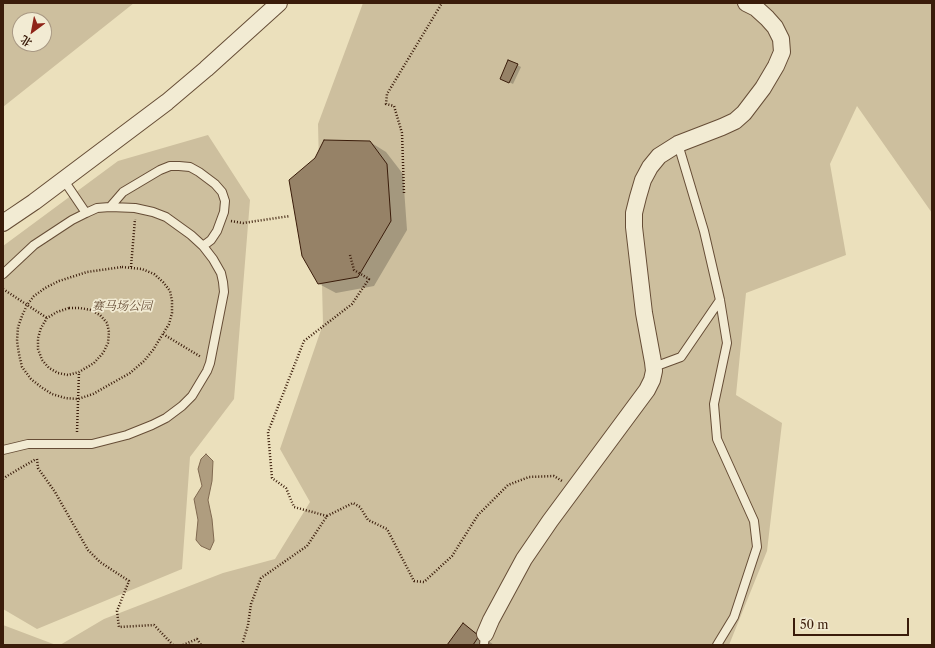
<!DOCTYPE html>
<html>
<head>
<meta charset="utf-8">
<style>
	body { margin:0 }
	#map { position:relative; width:935px; height:648px; overflow:hidden; background:#ebe0bc; font-family:"Libre Caslon Text","Noto Serif SC",serif }
	canvas { display:block }
	.frame { position:absolute; inset:0; border:4px solid #3a1c0a; pointer-events:none }
	.north { position:absolute; left:12px; top:12px; width:40px; height:40px; box-sizing:border-box; background:#f2ebd3; border:1px solid #a89883; border-radius:50%; rotate:212deg; font-size:11px; font-weight:700; line-height:16px; text-align:center; color:#3a1c0a }
	.north::after { content:''; display:block; margin:auto; width:14px; height:18px; background:#8f2418; clip-path:polygon(50% 0,100% 100%,50% 72%,0 100%) }
	.scale { position:absolute; left:793px; top:618px; width:116px; height:18px; box-sizing:border-box; border:2px solid #3a1c0a; border-top:0; padding-left:5px; font-size:12px; line-height:14px; white-space:nowrap; color:#3a1c0a; -webkit-text-stroke:3px #f2ebd3; paint-order:stroke }
</style>
</head>
<body>
<div id="map">
<canvas width="935" height="648"></canvas>
<div class="frame"></div>
<div class="north">北</div>
<div class="scale">50 m</div>
</div>
<script>
const ctx = document.querySelector('canvas').getContext('2d');
ctx.lineJoin = 'round';
function fill(path, color) {
  ctx.fillStyle = color;
  ctx.fill(path, 'evenodd');
}
function toPath(rows) {
  const path = new Path2D();
  for (const r of rows) {
    path.moveTo(r[0], r[1]);
    for (let i = 2; i < r.length; i += 2) path.lineTo(r[i], r[i + 1]);
  }
  return path;
}
function strokePath(path, color, width, dash) {
  ctx.strokeStyle = color;
  ctx.lineWidth = width;
  ctx.lineCap = dash ? 'butt' : 'round';
  ctx.setLineDash(dash || []);
  ctx.stroke(path);
}
function drawText(font, color, halo, rows, align = 'center') {
  ctx.font = font + ' "Libre Caslon Text","Noto Serif SC",serif';
  ctx.lineWidth = 3.5;
  ctx.setLineDash([]);
  ctx.textBaseline = 'middle';
  ctx.strokeStyle = halo;
  ctx.fillStyle = color;
  for (const [text, x, y, turn = 0] of rows) {
    ctx.save();
    ctx.translate(x, y);
    ctx.rotate((+turn || 0) * Math.PI / 180);
    ctx.textAlign = isNaN(turn) ? turn : align;
    if (halo) ctx.strokeText(text, 0, 0);
    ctx.fillText(text, 0, 0);
    ctx.restore();
  }
}
const green = toPath([
	[3,3,134,3,3,107],
	[20,20,44,20,44,44,20,44],
	[363,3,932,3,932,213,857,106,830,164,846,255,746,293,736,395,782,423,767,551,729,645,60,645,104,619,223,573,275,559,310,502,280,449,323,324,318,124],
	[208,135,250,200,234,399,190,457,182,569,37,629,3,609,3,246,118,161],
	[3,625,56,645,3,645]
]);
const water = toPath([
	[206,454,213,461,212,481,208,500,212,519,214,541,210,550,201,546,196,540,198,520,194,499,202,486,198,469,201,459,206,454]
]);
const shadow = toPath([
	[517,65,521,67,513,84,505,80],
	[370,142,386,152,403,174,407,230,374,286,336,293,319,284],
	[463,625,479,634,494,645,448,645]
]);
const building = toPath([
	[508,60,518,64,509,83,500,79,508,60],
	[324,140,370,141,387,164,391,221,358,277,318,284,302,256,289,180,315,158,324,140],
	[463,623,479,636,473,645,447,645,463,623]
]);
const path = toPath([
	[404,193,402,133,394,106,386,104,387,94,442,3],
	[231,221,243,223,290,216],
	[122,267,142,269,154,274,163,282,170,291,172,301,172,313,169,324,153,350,144,361,130,373,93,394,78,399,65,398,52,394,41,387,31,379,22,367,19,354,17,341,18,327,22,316,27,305,34,296,45,288,59,281,87,272,122,267],
	[131,267,135,219],
	[3,289,47,318],
	[69,308,80,308,91,310,100,315,107,323,109,332,108,343,103,353,94,363,79,372,68,375,58,373,49,368,42,360,38,349,38,338,41,328,47,318,57,312,69,308],
	[163,334,201,357],
	[77,432,79,372],
	[37,459,38,468,55,492,88,550,100,562,129,581,117,611,119,627,154,625,173,645],
	[3,479,7,476,36,459],
	[327,516,294,507,286,488,272,478,268,432,304,341,352,304,369,279,354,270,350,255],
	[183,645,197,639,201,645],
	[242,645,248,625,251,604,261,578,307,546,327,516,353,503,360,507,368,520,387,529,414,581,424,582,452,556,478,515,508,485,529,477,554,476,562,481]
]);
const service = toPath([
	[678,144,704,231,720,300,727,343,714,404,717,439,754,521,757,547,734,617,717,645],
	[63,179,86,213],
	[110,207,123,192,160,170,170,166,179,166,190,167,199,172,215,184,222,192,225,201,224,212,217,231,211,240,203,246],
	[3,274,34,245,72,220,86,213,97,208,110,207,135,208,153,212,166,217,191,235,203,246,213,259,221,273,223,282,224,292,210,363,207,371,192,396,182,406,166,418,152,425,127,435,92,444,28,444,3,450],
	[654,367,681,357,720,300],
	[484,645,485,634]
]);
const minor = toPath([
	[3,223,34,202,167,102,206,69,279,3],
	[485,634,491,620,524,559,550,521,647,390,652,380,654,371,653,362,644,313,634,227,634,213,638,197,643,180,650,167,659,156,678,144,722,127,735,121,744,113,763,88,776,66,782,52,781,39,775,27,767,18,756,8,746,3]
]);
const parkNames = [
	["赛马场公园",122,307]
];
fill(green, '#cdbf9e');
fill(water, '#af9d7f');
strokePath(water, '#806950', 1);
fill(shadow, '#0003');
fill(building, '#968267');
strokePath(building, '#3a1c0a', 1);
strokePath(service, '#664d36', 10);
strokePath(minor, '#664d36', 18);
strokePath(path, '#3a1c0a', 2.5, [1, 2]);
strokePath(service, '#f2ebd3', 8);
strokePath(minor, '#f2ebd3', 16);
drawText('italic 12px', '#664d36', '#f2ebd3', parkNames);
</script>
</body>
</html>
